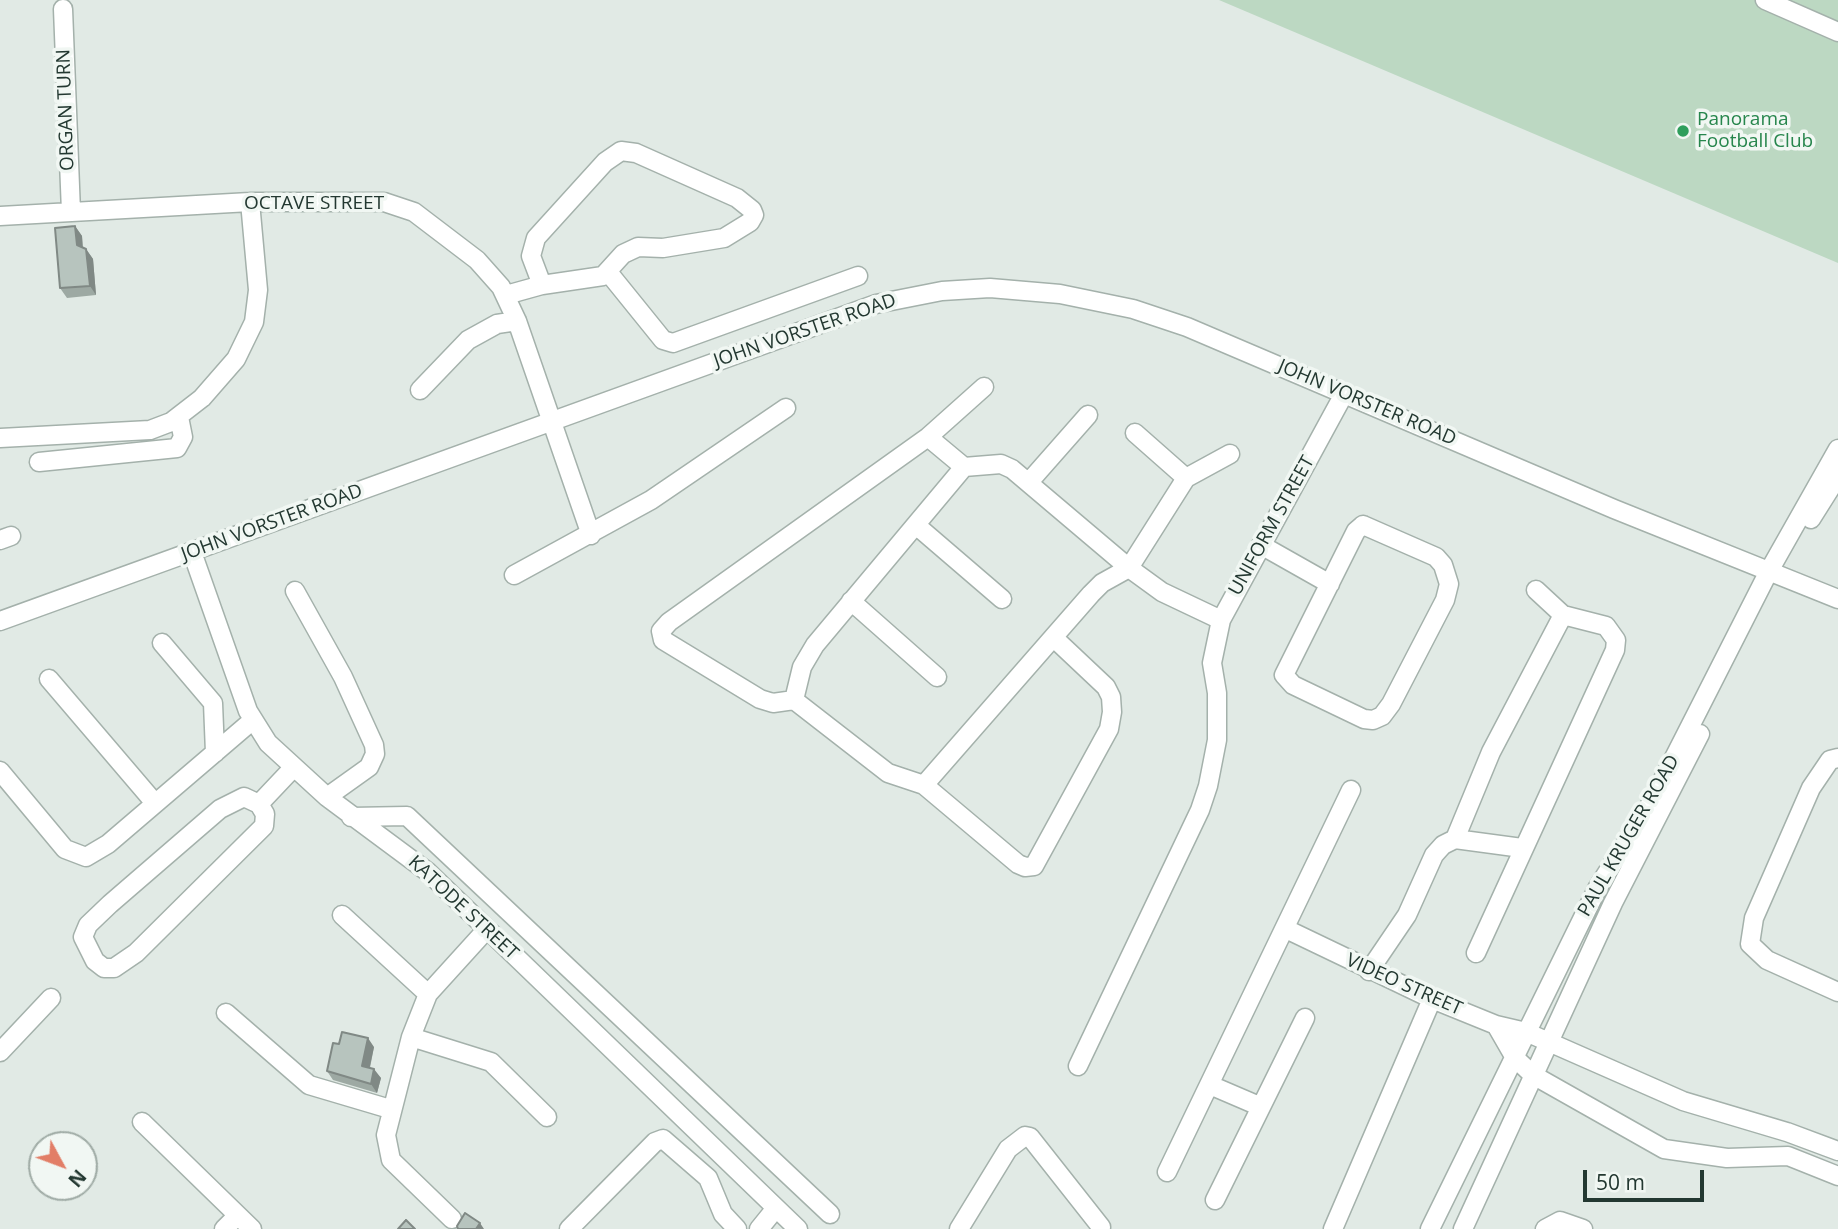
<!DOCTYPE html>
<html>
<head>
<meta charset="utf-8">
<style>
	body { margin:0 }
	#map { position:relative; width:1838px; height:1229px; overflow:hidden; background:#e1eae5; font-family:"Open Sans",sans-serif }
	canvas { display:block }
	.north { position:absolute; left:28px; top:1131px; width:70px; height:70px; box-sizing:border-box; background:#f1f7f3; border:2px solid #9faba5; border-radius:50%; rotate:131deg; font-size:19px; font-weight:700; line-height:28px; text-align:center; color:#233831 }
	.north::after { content:''; display:block; margin:auto; width:24px; height:32px; background:#e27e67; clip-path:polygon(50% 0,100% 100%,50% 72%,0 100%) }
	.scale { position:absolute; left:1583px; top:1170px; width:121px; height:32px; box-sizing:border-box; border:4px solid #233831; border-top:0; padding-left:9px; font-size:21px; line-height:24px; white-space:nowrap; color:#233831; -webkit-text-stroke:5px #f1f7f3; paint-order:stroke }
</style>
</head>
<body>
<div id="map">
<canvas width="1838" height="1229"></canvas>
<div class="north">N</div>
<div class="scale">50 m</div>
</div>
<script>
const ctx = document.querySelector('canvas').getContext('2d');
ctx.lineJoin = 'round';
function fill(path, color) {
  ctx.fillStyle = color;
  ctx.fill(path, 'evenodd');
}
function toPath(rows) {
  const path = new Path2D();
  for (const r of rows) {
    path.moveTo(r[0], r[1]);
    for (let i = 2; i < r.length; i += 2) path.lineTo(r[i], r[i + 1]);
  }
  return path;
}
function strokePath(path, color, width, dash) {
  ctx.strokeStyle = color;
  ctx.lineWidth = width;
  ctx.lineCap = dash ? 'butt' : 'round';
  ctx.setLineDash(dash || []);
  ctx.stroke(path);
}
function drawText(font, color, halo, rows, align = 'center') {
  ctx.font = font + ' "Open Sans",sans-serif';
  ctx.lineWidth = 7;
  ctx.setLineDash([]);
  ctx.textBaseline = 'middle';
  ctx.strokeStyle = halo;
  ctx.fillStyle = color;
  for (const [text, x, y, turn = 0] of rows) {
    ctx.save();
    ctx.translate(x, y);
    ctx.rotate((+turn || 0) * Math.PI / 180);
    ctx.textAlign = isNaN(turn) ? turn : align;
    if (halo) ctx.strokeText(text, 0, 0);
    ctx.fillText(text, 0, 0);
    ctx.restore();
  }
}
const green = toPath([
	[1219,0,1838,0,1838,263]
]);
const minor = toPath([
	[1765,0,1838,32],
	[63,9,71,212],
	[0,216,250,202,384,202,414,212,477,260,501,287,517,321,591,535],
	[608,272,663,340,673,343,858,276],
	[506,295,542,285,603,276,623,254,638,247,663,248,724,238,750,222,754,215,752,210,737,198,636,153,621,151,605,162,536,238,531,256,542,285],
	[984,387,928,437,669,622,661,631,663,640,760,699,773,703,794,700,888,773,924,785,1091,594,1102,583,1129,568,1186,478,1135,433],
	[420,390,468,340,497,324,517,321],
	[928,437,964,467,1001,464,1012,469,1129,568,1162,592,1221,620],
	[0,438,150,430,171,422,202,398,236,359,254,322,258,290,250,202],
	[39,462,177,448,183,437,179,417],
	[1186,478,1230,454],
	[1029,482,1088,415],
	[1811,519,1838,476],
	[1363,525,1436,557,1443,565,1449,584,1445,600,1391,704,1382,716,1373,720,1364,719,1293,685,1284,675,1356,531,1363,525],
	[917,526,1002,599],
	[0,540,11,536],
	[1261,545,1330,584],
	[192,552,248,711,268,743,327,797,428,872,798,1229],
	[514,575,651,500,786,408],
	[295,591,343,677,374,745,375,754,369,767,327,797],
	[851,601,937,677],
	[0,621,876,304,942,291,990,288,1060,294,1133,309,1187,327,1614,509,1838,599],
	[162,643,213,703,215,753],
	[49,679,154,802],
	[794,700,802,667,815,645,964,467],
	[1838,758,1830,760,1811,788,1754,918,1750,944,1767,960,1838,992],
	[0,771,65,849,86,857,108,844,253,720],
	[924,785,1018,864,1025,867,1034,866,1109,729,1112,712,1111,697,1106,687,1054,638],
	[259,804,244,797,220,809,110,904,88,925,83,937,95,961,104,968,114,968,136,953,264,826,265,814,259,804,294,767],
	[351,817,407,816,830,1214],
	[1455,839,1491,752,1563,615],
	[342,915,428,994],
	[1286,929,1432,999,1496,1025,1526,1032,1683,1101,1787,1132,1838,1151],
	[1476,953,1615,650,1616,640,1606,626,1563,615,1536,590],
	[1369,971,1407,915,1434,855,1443,845,1455,839,1522,848],
	[226,1013,309,1085,390,1109],
	[1496,1025,1515,1058,1533,1075,1664,1149,1727,1158,1788,1156,1838,1176],
	[411,1037,491,1062,547,1117],
	[0,1052,51,998],
	[1078,1066,1200,810,1208,786,1217,740,1217,693,1212,663,1221,620,1344,394],
	[1210,1085,1259,1106],
	[142,1122,252,1229],
	[1167,1172,1351,790],
	[1215,1200,1305,1018],
	[452,1219,391,1160,386,1135,411,1037,428,994,487,929],
	[224,1229,237,1216],
	[569,1229,655,1142,663,1139,708,1178,723,1214,737,1229],
	[759,1229,776,1208],
	[959,1229,1008,1149,1025,1136,1030,1137,1101,1227],
	[1333,1229,1432,999],
	[1430,1229,1598,887,1651,803,1769,571,1838,449],
	[1463,1229,1613,903,1700,734],
	[1545,1229,1560,1221,1583,1229]
]);
const wall = toPath([
	[75,226,82,236,83,248,86,249,93,259,96,295,67,298,60,288],
	[339,1044,374,1047,370,1068,381,1078,377,1093,333,1080,327,1071]
]);
const shadedWall = toPath([
	[75,226,82,236,83,254,77,245],
	[86,249,93,259,96,295,90,286],
	[368,1038,374,1047,368,1075,362,1066],
	[374,1069,381,1078,377,1093,371,1084],
	[480,1223,484,1229,476,1229]
]);
const building = toPath([
	[75,226,77,245,86,249,90,286,60,288,55,228,75,226],
	[342,1032,368,1038,362,1066,374,1069,371,1084,327,1071,333,1043,339,1044,342,1032],
	[465,1213,480,1223,476,1229,458,1229,457,1226,465,1213],
	[406,1220,415,1229,398,1229,406,1220]
]);
const markers = [
	[1683,131,7,"#2e9e5b"]
];
const streetNames = [
	["ORGAN TURN",66,110,-92],
	["OCTAVE STREET",314,204],
	["JOHN VORSTER ROAD",805,331,-19],
	["JOHN VORSTER ROAD",1367,403,23],
	["JOHN VORSTER ROAD",272,523,-20],
	["UNIFORM STREET",1272,526,-61],
	["PAUL KRUGER ROAD",1629,836,-60],
	["KATODE STREET",463,908,43],
	["VIDEO STREET",1404,985,24]
];
const leisureNames = [
	["Panorama",1697,120],
	["Football Club",1697,142]
];
fill(green, '#bcd8c2');
strokePath(minor, '#a4b1ab', 21);
strokePath(minor, '#fff', 18);
fill(wall, '#9da9a3');
fill(shadedWall, '#808985');
fill(building, '#b7c4be');
strokePath(building, '#808985', 2);
for (const [x, y, r, color] of markers) {
  const dot = new Path2D();
  dot.arc(x, y, r, 0, 2 * Math.PI);
  ctx.fillStyle = color;
  ctx.fill(dot);
  strokePath(dot, '#f1f7f3', 2.5);
}
drawText('19px', '#233831', '#f1f7f3', streetNames);
drawText('19px', '#27864d', '#f1f7f3', leisureNames, 'left');
</script>
</body>
</html>
